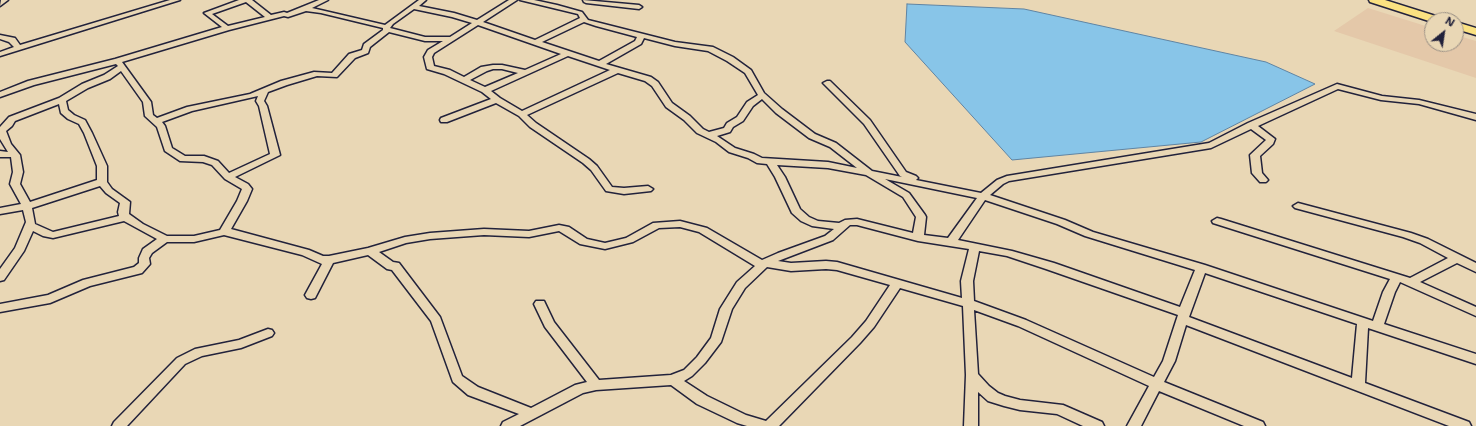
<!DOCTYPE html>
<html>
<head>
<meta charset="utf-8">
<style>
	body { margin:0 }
	#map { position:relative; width:1476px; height:426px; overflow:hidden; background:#e9d7b5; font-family:"Shantell Sans",sans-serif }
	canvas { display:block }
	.north { position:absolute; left:1424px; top:12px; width:40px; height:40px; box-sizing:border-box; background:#e9d7b5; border:1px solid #998f84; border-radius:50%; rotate:30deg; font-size:11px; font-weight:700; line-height:16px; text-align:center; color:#22223b }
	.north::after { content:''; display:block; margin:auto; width:14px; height:18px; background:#22223b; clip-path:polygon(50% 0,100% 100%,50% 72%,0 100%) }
</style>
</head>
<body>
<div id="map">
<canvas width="1476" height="426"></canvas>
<div class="north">N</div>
</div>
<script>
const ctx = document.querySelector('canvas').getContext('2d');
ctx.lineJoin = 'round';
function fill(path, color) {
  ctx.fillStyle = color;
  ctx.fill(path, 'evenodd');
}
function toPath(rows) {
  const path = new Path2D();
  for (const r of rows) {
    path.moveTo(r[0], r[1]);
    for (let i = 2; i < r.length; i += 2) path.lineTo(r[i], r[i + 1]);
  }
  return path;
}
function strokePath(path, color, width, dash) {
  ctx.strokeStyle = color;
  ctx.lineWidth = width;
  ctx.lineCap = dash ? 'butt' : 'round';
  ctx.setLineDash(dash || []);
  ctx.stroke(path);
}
const built = toPath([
	[1368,8,1432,28,1432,44,1456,44,1456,35,1476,41,1476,78,1334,31]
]);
const water = toPath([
	[907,4,1024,9,1266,62,1315,84,1201,142,1012,160,905,42,907,4]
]);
const minor = toPath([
	[1,0,8,0,0,6,1,0],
	[170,0,180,0,0,56,0,52,14,47,9,42,0,39,0,35,15,38,20,45,170,0],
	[239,0,252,0,271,15,284,12,287,13,319,0,328,0,312,8,385,25,419,0,426,0,419,6,454,13,477,20,509,0,517,0,483,22,535,40,580,18,578,14,520,0,534,0,557,5,582,12,588,20,600,23,675,42,713,47,733,57,751,70,764,93,782,109,815,134,836,143,872,171,902,177,900,176,864,124,823,83,827,81,830,81,870,120,906,172,916,176,918,178,916,180,981,193,997,180,1007,176,1209,143,1248,123,1337,84,1382,96,1419,100,1476,114,1476,120,1419,104,1381,100,1338,89,1258,126,1275,139,1273,144,1260,156,1262,173,1268,180,1266,182,1260,182,1252,173,1250,155,1266,140,1251,129,1211,148,1009,181,1003,184,990,195,1065,220,1093,232,1205,265,1373,321,1383,292,1390,279,1213,223,1212,221,1217,218,1221,219,1410,278,1448,258,1420,243,1403,237,1295,208,1293,206,1298,203,1411,233,1428,239,1476,263,1476,272,1457,263,1420,282,1476,307,1476,316,1400,282,1395,292,1384,324,1476,354,1476,364,1368,328,1365,383,1469,422,1471,426,1449,426,1186,325,1175,361,1164,382,1263,422,1265,426,1244,426,1159,391,1141,426,1127,426,1149,386,1018,326,974,310,978,374,989,386,998,393,1005,396,1020,400,1063,405,1102,422,1104,426,1083,426,1057,414,1020,410,1004,406,988,401,978,392,978,426,964,426,966,375,963,306,900,288,874,327,860,343,779,426,747,426,737,423,697,404,671,385,596,390,583,393,520,426,501,426,503,422,519,414,468,395,453,382,431,321,392,270,387,269,368,255,333,263,315,298,311,299,307,298,305,295,322,264,302,255,224,235,194,242,167,242,152,253,149,258,150,264,142,273,90,286,50,303,0,312,0,304,48,295,83,280,134,267,139,263,139,258,143,249,157,239,124,221,53,238,43,236,33,231,24,251,4,280,0,281,0,269,15,248,26,222,23,210,0,214,0,208,21,204,10,184,13,172,11,157,0,157,0,151,8,152,0,139,0,127,9,117,59,98,82,84,104,75,118,66,116,64,34,85,0,97,0,92,28,81,115,59,222,27,204,13,239,0],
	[246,2,265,17,228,26,212,14,246,2],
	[414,9,452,17,472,23,450,37,425,37,390,28,393,24,414,9],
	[306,11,321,13,383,28,383,30,364,44,362,50,349,54,332,73,314,72,281,81,250,94,187,107,157,118,153,115,151,102,122,62,229,30,284,16,288,17,306,11],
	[584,22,596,26,637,37,635,41,599,61,542,42,584,22],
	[478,25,561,54,525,70,502,65,493,65,481,67,464,77,450,70,434,66,432,57,434,53,478,25],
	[389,32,425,41,443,41,428,50,424,57,427,69,444,74,482,92,491,99,441,118,440,120,441,122,447,122,496,103,519,116,530,127,583,163,591,170,606,191,624,194,651,191,653,189,648,186,624,188,612,187,597,166,589,159,536,123,527,115,618,73,645,81,652,86,666,107,684,120,697,133,716,142,729,152,748,158,757,163,767,164,775,177,792,213,801,221,812,226,834,229,825,236,778,253,762,260,707,228,680,221,653,223,626,238,605,243,587,239,569,227,559,225,529,231,484,229,430,233,405,237,368,248,329,256,323,256,309,250,231,229,247,201,252,189,248,184,235,177,280,155,267,106,264,101,268,92,287,85,317,76,337,77,355,58,368,53,370,47,389,32],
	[644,38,675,46,708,51,727,61,745,73,758,95,747,102,737,117,727,123,724,128,709,132,703,129,690,116,672,103,658,82,651,77,606,64,641,44,644,38],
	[568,56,610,70,522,111,500,98,491,91,568,56],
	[493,69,502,69,518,73,485,87,470,80,487,71,493,69],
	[121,71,143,102,145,116,157,127,165,151,180,161,203,162,212,165,225,179,242,189,237,201,220,230,194,236,167,236,143,224,129,214,130,202,112,189,107,182,107,166,92,133,85,120,74,115,68,110,66,101,88,88,110,79,121,71],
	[258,96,256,101,259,106,270,154,229,173,218,161,204,156,185,156,172,148,165,126,162,122,192,111,258,96],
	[762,99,776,113,809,138,830,147,857,168,828,162,762,158,754,154,735,148,717,136,730,132,733,127,743,121,753,106,762,99],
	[59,104,61,113,68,119,79,124,84,133,97,166,97,180,30,202,20,184,23,172,20,155,11,144,6,131,12,126,15,121,59,104],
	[777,165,828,168,866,175,903,197,916,217,913,233,857,219,845,220,839,223,818,221,809,217,800,209,785,177,777,165],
	[885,179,977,198,948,238,924,235,926,217,925,215,909,193,885,179],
	[100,186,106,193,120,203,118,212,119,216,53,232,35,224,32,208,100,186],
	[985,200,1057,224,1085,236,1195,270,1180,307,1054,263,1012,251,958,240,985,200],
	[850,225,857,225,918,241,969,249,961,281,962,298,837,262,826,261,791,263,778,261,833,240,850,225],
	[680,227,699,232,755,266,737,282,720,309,711,338,697,357,684,370,671,375,599,380,554,322,544,301,536,301,534,304,545,327,587,382,575,385,531,408,478,387,462,376,440,317,399,263,393,262,379,252,406,243,430,239,484,235,529,237,559,231,580,244,605,249,633,242,659,228,680,227],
	[979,251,1007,256,1046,269,1178,315,1163,361,1154,377,1026,320,974,301,973,281,979,251],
	[767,267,791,271,826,269,837,270,890,285,866,321,852,337,766,421,746,415,707,396,684,381,692,376,705,363,721,342,732,309,745,288,767,267],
	[1205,273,1357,324,1352,378,1189,317,1205,273],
	[583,0,639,5,642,7,639,9,586,3,584,2,583,0],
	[268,329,272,330,274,333,272,336,241,348,202,356,185,364,127,426,112,426,114,422,177,358,195,349,239,340,268,329]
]);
const trunk = toPath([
	[1369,0,1385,0,1442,18,1444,20,1432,20,1432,22,1370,2,1369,0],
	[1456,22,1476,28,1476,35,1456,29,1456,22]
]);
fill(built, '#e4c8a9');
fill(water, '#88c5e8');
strokePath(water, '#5f84a3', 1);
strokePath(minor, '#22223b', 3);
strokePath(trunk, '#22223b', 3);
fill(minor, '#e9d7b5');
fill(trunk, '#fae181');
</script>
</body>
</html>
